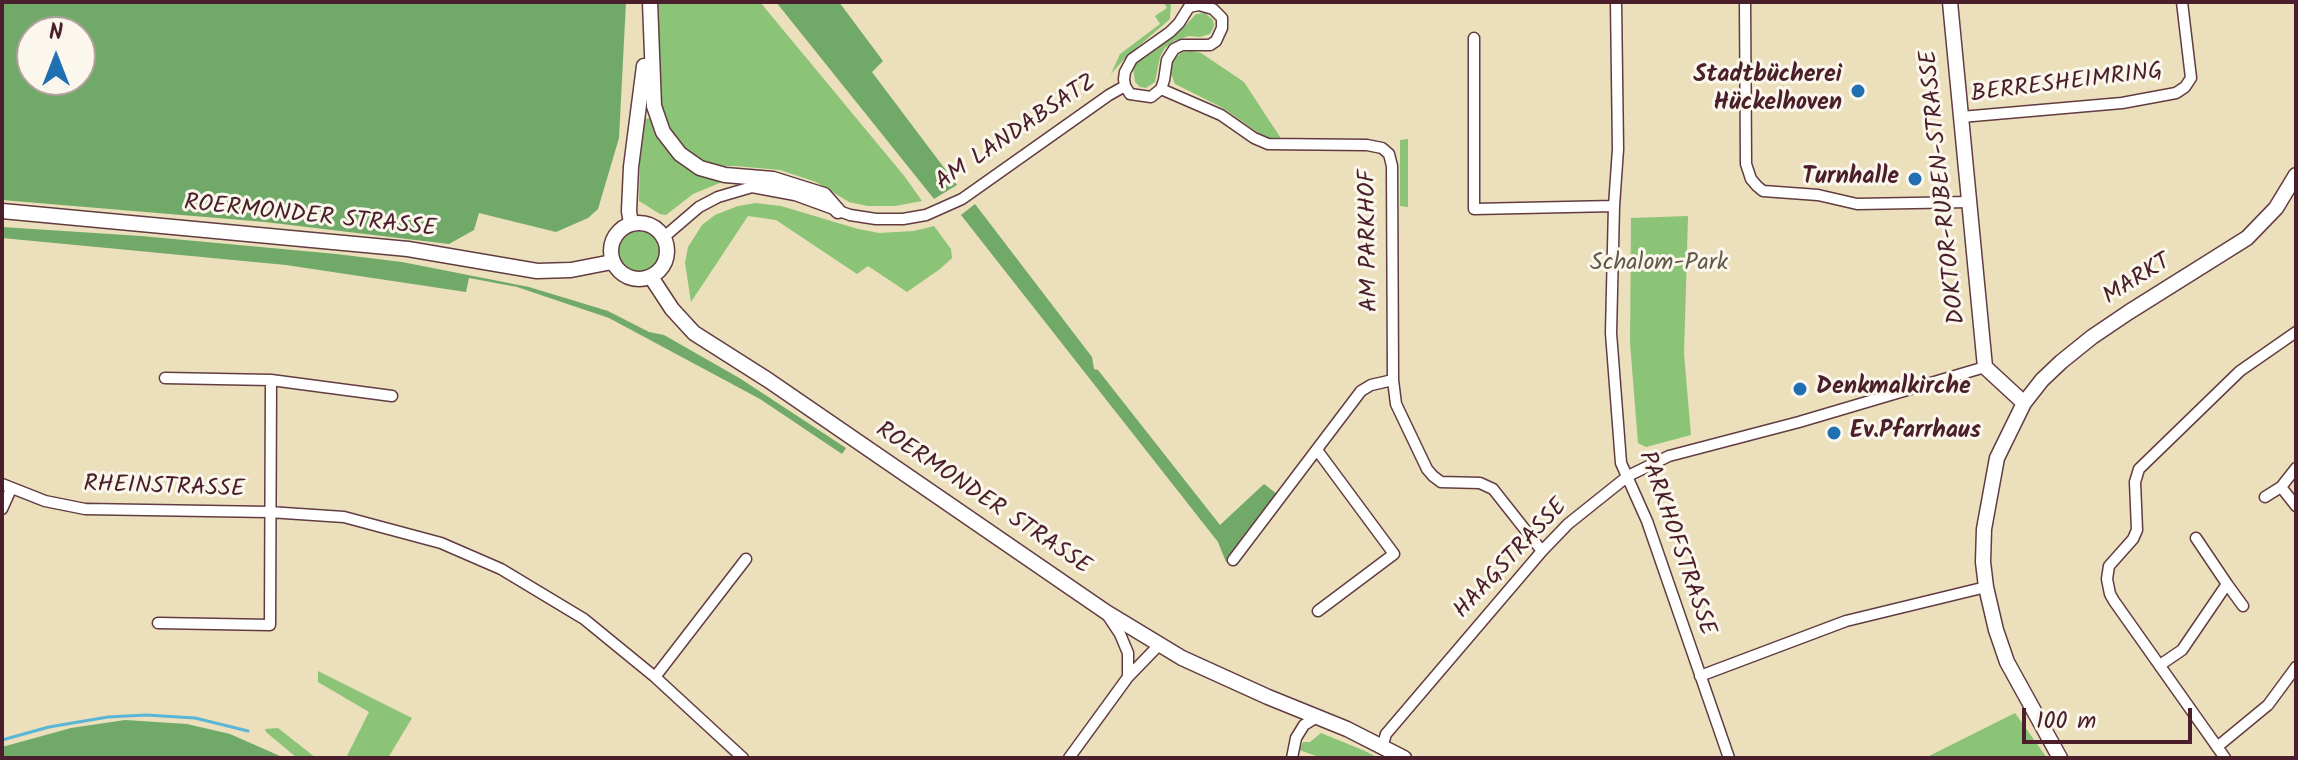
<!DOCTYPE html>
<html>
<head>
<meta charset="utf-8">
<style>
	body { margin:0 }
	#map { position:relative; width:2298px; height:760px; overflow:hidden; background:#ebdfbc; font-family:Kalam,sans-serif }
	canvas { display:block }
	.frame { position:absolute; inset:0; border:4px solid #4a1f2b; pointer-events:none }
	.north { position:absolute; left:16px; top:16px; width:80px; height:80px; box-sizing:border-box; background:#fbf7ec; border:2px solid #b4a19f; border-radius:50%; rotate:0deg; font-size:22px; font-weight:700; line-height:32px; text-align:center; color:#4a1f2b }
	.north::after { content:''; display:block; margin:auto; width:28px; height:36px; background:#1f6fb2; clip-path:polygon(50% 0,100% 100%,50% 72%,0 100%) }
	.scale { position:absolute; left:2022px; top:708px; width:170px; height:36px; box-sizing:border-box; border:4px solid #4a1f2b; border-top:0; padding-left:10px; font-size:24px; line-height:28px; white-space:nowrap; color:#4a1f2b; -webkit-text-stroke:6px #fbf7ec; paint-order:stroke }
</style>
</head>
<body>
<div id="map">
<canvas width="2298" height="760"></canvas>
<div class="frame"></div>
<div class="north">N</div>
<div class="scale">100 m</div>
</div>
<script>
const ctx = document.querySelector('canvas').getContext('2d');
ctx.lineJoin = 'round';
function fill(path, color) {
  ctx.fillStyle = color;
  ctx.fill(path, 'evenodd');
}
function toPath(rows) {
  const path = new Path2D();
  for (const r of rows) {
    if (r.length === 3) {
      path.moveTo(r[0] + r[2], r[1]);
      path.arc(r[0], r[1], r[2], 0, 2 * Math.PI);
      continue;
    }
    path.moveTo(r[0], r[1]);
    for (let i = 2; i < r.length; i += 2) path.lineTo(r[i], r[i + 1]);
  }
  return path;
}
function strokePath(path, color, width, dash) {
  ctx.strokeStyle = color;
  ctx.lineWidth = width;
  ctx.lineCap = dash ? 'butt' : 'round';
  ctx.setLineDash(dash || []);
  ctx.stroke(path);
}
function drawText(font, color, halo, rows, align = 'center') {
  ctx.font = font + ' Kalam,sans-serif';
  ctx.lineWidth = 6;
  ctx.setLineDash([]);
  ctx.textBaseline = 'middle';
  ctx.strokeStyle = halo;
  ctx.fillStyle = color;
  for (const [text, x, y, turn = 0] of rows) {
    ctx.save();
    ctx.translate(x, y);
    ctx.rotate((+turn || 0) * Math.PI / 180);
    ctx.textAlign = isNaN(turn) ? turn : align;
    if (halo) ctx.strokeText(text, 0, 0);
    ctx.fillText(text, 0, 0);
    ctx.restore();
  }
}
const green = toPath([
	[655,2,760,2,905,177,922,201,895,206,868,206,849,202,816,182,780,170,736,166,726,166,723,171,693,158,672,137,659,108],
	[1163,2,1168,2,1171,5,1170,19,1126,57,1111,74,1120,54,1160,24,1155,16,1167,8],
	[1205,13,1213,20,1214,26,1210,34,1200,37,1189,36,1174,41,1165,48,1160,57,1155,82,1146,88,1140,87,1135,82,1133,68,1140,59,1185,26,1196,14],
	[1190,51,1201,53,1244,82,1282,140,1267,139,1223,108,1175,84,1171,74,1171,66,1175,58,1182,52],
	[652,118,659,135,721,179,722,182,693,194,666,215,660,214,639,201,640,151,645,119],
	[1408,139,1408,207,1400,206,1400,140],
	[756,203,781,206,858,229,879,233,914,231,934,226,951,249,952,258,940,269,907,292,868,266,857,274,776,220,748,216,691,302,685,263,688,247,702,225,715,215,738,206],
	[1688,216,1684,354,1691,435,1646,447,1638,443,1630,343,1631,218],
	[639,251,21],
	[318,671,412,718,388,758,346,758,369,712,318,682],
	[2015,713,2047,758,1925,758],
	[278,728,316,758,297,758,266,732,265,729],
	[1321,733,1365,751,1378,758,1322,758,1299,750,1303,742,1310,742]
]);
const forest = toPath([
	[2,2,626,2,619,138,598,209,588,218,556,232,479,213,474,230,449,244,265,222,2,200],
	[80,32,80,80,32,80,32,32],
	[776,2,839,2,883,61,872,72,957,185,934,199],
	[975,204,1092,357,1094,369,1098,370,1220,525,1264,484,1277,494,1226,562,1218,542,961,215],
	[2,227,141,236,336,254,402,262,529,287,608,311,649,332,664,335,741,379,846,448,842,454,760,399,609,318,517,287,469,278,466,292,286,265,2,238],
	[125,720,187,724,230,734,280,756,279,758,2,758,2,747,71,728]
]);
const stream = toPath([
	[2,740,49,727,108,717,146,715,195,718,248,731]
]);
const street = toPath([
	[1616,2,1618,149,1614,206,1611,333,1621,463,1647,521,1729,758],
	[1745,2,1746,164,1751,179,1757,186,1763,191,1818,195,1857,204,1970,202],
	[1199,5,1213,9,1222,18,1222,28,1216,41,1210,45,1182,45,1174,49,1167,60,1164,80,1161,89,1151,97,1130,94,1125,86,1124,79,1125,72,1132,59,1170,32,1179,23,1189,7,1199,5],
	[1474,38,1474,209,1614,206],
	[1161,89,1221,115,1254,138,1268,144,1367,145,1382,148,1389,154,1392,166,1393,380,1396,404,1427,469,1433,476,1441,482,1480,483,1493,489,1542,551],
	[1961,117,2122,103,2176,93,2185,87,2191,78,2182,2],
	[664,237,699,207,718,197,752,187,795,195,850,215,876,219,903,219,926,215,962,199,1109,95,1125,86],
	[165,378,271,380,392,396],
	[1317,450,1394,554,1318,611],
	[2296,468,2281,487,2296,506],
	[2,484,45,501,85,509,269,512,344,517,441,543,501,569,584,619,655,677,743,758],
	[2265,497,2281,487],
	[2,509,11,489],
	[1233,560,1361,391,1371,385,1393,380],
	[2227,584,2243,606],
	[1108,616,1120,634,1128,653,1128,677],
	[158,623,270,625,271,380],
	[2160,665,2182,650,2227,584,2196,538],
	[1700,676,1846,621,1986,587],
	[655,677,746,559],
	[1382,747,1386,734,1542,551,1568,524,1628,476,1669,456,1799,422,1985,367],
	[2217,747,2268,705,2296,667],
	[1069,758,1128,677,1159,645],
	[1292,758,1296,738,1304,725,1317,717],
	[2225,758,2114,601,2110,594,2107,579,2109,566,2133,539,2137,530,2135,482,2139,469,2240,371,2296,332]
]);
const secondary = toPath([
	[650,2,654,106,663,132,680,154,700,168,725,175,773,179,824,195,838,211],
	[1950,2,1985,367,2024,403],
	[2,211,408,249,537,271,571,270,612,262],
	[639,251,28],
	[631,224,629,211,631,167,644,66],
	[651,277,672,309,694,333,768,380,1106,612,1182,658,1268,697,1347,729,1404,758],
	[2060,758,2007,662,1996,630,1986,587,1983,562,1984,529,1997,458,2024,403,2042,380,2061,362,2092,337,2129,312,2247,238,2276,208,2296,175]
]);
const markers = [
	[1858,91,8,"#1f6fb2"],
	[1915,179,8,"#1f6fb2"],
	[1800,389,8,"#1f6fb2"],
	[1834,433,8,"#1f6fb2"]
];
const poiNames = [
	["Stadtbücherei",1842,77],
	["Hückelhoven",1842,105],
	["Turnhalle",1899,179],
	["Denkmalkirche",1816,389,"left"],
	["Ev.Pfarrhaus",1850,433,"left"]
];
const streetNames = [
	["BERRESHEIMRING",2067,85,-7],
	["AM LANDABSATZ",1017,134,-34],
	["DOKTOR-RUBEN-STRASSE",1945,187,-96],
	["ROERMONDER STRASSE",310,218,6],
	["AM PARKHOF",1371,241,-91],
	["MARKT",2138,281,-32],
	["RHEINSTRASSE",164,489,2],
	["ROERMONDER STRASSE",982,500,34],
	["PARKHOFSTRASSE",1675,544,71],
	["HAAGSTRASSE",1512,560,-47]
];
const parkNames = [
	["Schalom-Park",1659,265]
];
fill(green, '#8bc377');
fill(forest, '#70a968');
strokePath(stream, '#59b6d7', 3);
strokePath(street, '#623c41', 13);
strokePath(secondary, '#623c41', 17);
strokePath(street, '#fff', 10);
strokePath(secondary, '#fff', 14);
for (const [x, y, r, color] of markers) {
  const dot = new Path2D();
  dot.arc(x, y, r, 0, 2 * Math.PI);
  ctx.fillStyle = color;
  ctx.fill(dot);
  strokePath(dot, '#fbf7ec', 3);
}
drawText('bold 24px', '#4a1f2b', '#fbf7ec', poiNames, 'right');
drawText('24px', '#4a1f2b', '#fbf7ec', streetNames);
drawText('24px', '#615846', '#fbf7ec', parkNames);
</script>
</body>
</html>
